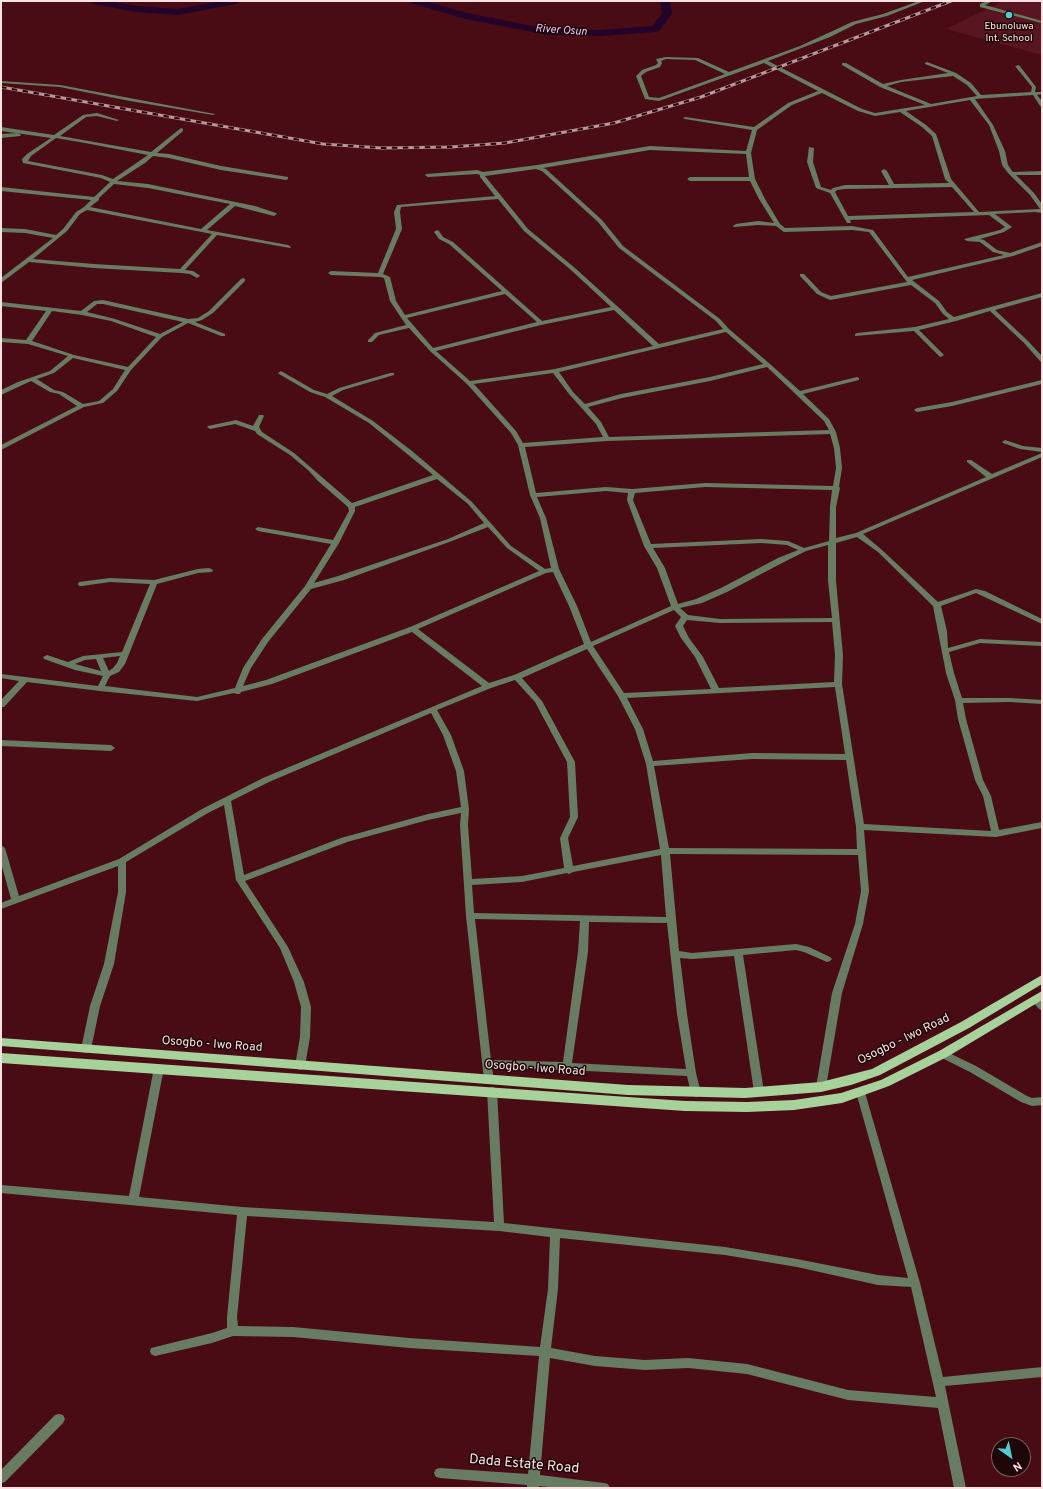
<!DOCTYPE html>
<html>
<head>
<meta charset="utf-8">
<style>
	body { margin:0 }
	#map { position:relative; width:1043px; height:1489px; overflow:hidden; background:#490c14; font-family:Overpass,sans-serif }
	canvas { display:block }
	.frame { position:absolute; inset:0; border:2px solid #fbe2e2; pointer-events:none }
	.north { position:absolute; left:991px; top:1437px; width:40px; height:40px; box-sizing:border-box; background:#1f0608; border:1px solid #775e5f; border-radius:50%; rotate:147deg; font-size:11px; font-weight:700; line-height:16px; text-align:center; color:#fbe2e2 }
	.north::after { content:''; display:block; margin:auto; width:14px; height:18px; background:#51ccd1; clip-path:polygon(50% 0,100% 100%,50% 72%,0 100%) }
</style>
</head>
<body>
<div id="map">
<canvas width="1043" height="1489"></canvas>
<div class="frame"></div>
<div class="north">N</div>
</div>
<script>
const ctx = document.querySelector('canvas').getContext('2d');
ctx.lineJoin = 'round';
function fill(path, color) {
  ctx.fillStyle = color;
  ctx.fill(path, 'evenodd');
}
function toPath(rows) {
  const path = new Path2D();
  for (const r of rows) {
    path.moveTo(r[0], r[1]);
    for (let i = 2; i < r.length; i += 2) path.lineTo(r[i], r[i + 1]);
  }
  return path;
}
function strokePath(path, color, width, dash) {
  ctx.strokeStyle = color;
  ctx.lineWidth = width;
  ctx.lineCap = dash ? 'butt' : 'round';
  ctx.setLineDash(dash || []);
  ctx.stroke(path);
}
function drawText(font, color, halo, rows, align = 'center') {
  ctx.font = font + ' Overpass,sans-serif';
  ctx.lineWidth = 3;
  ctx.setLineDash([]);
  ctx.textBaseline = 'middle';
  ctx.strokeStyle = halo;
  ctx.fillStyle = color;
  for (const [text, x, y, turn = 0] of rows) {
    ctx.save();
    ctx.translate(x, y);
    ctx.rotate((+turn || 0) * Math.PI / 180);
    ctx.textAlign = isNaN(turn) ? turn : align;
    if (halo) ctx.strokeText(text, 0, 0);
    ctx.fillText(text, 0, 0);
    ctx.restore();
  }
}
const built = toPath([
	[1004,1,1042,1,1042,55,946,29]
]);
const river = toPath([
	[89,1,110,1,136,6,178,9,220,1,241,1,236,4,178,15,136,12,94,4,89,1],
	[409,1,425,1,467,13,548,29,600,30,652,26,662,14,660,1,670,1,672,14,659,31,655,32,600,36,548,35,466,19,411,3,409,1]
]);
const minor = toPath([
	[919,1,925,1,887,16,856,24,830,37,768,61,862,109,875,113,925,105,880,87,842,65,842,63,846,63,883,84,901,80,948,73,925,64,925,63,927,62,956,73,971,83,981,95,1031,92,1032,87,1015,66,1019,65,1036,87,1035,92,1042,92,1042,94,1037,95,1042,101,1042,106,1040,106,1033,95,975,99,993,125,1005,151,1008,165,1012,171,1013,172,1042,171,1042,175,1016,175,1034,193,1042,204,1042,213,1035,212,995,214,1012,227,1004,232,980,239,984,240,997,250,1010,253,1042,242,1042,246,1013,256,912,280,939,301,947,312,954,317,1042,293,1042,297,995,310,1028,341,1042,356,1042,362,1040,361,1024,343,990,311,956,321,919,330,944,355,941,357,939,356,914,331,855,336,855,334,857,333,915,327,949,319,943,314,935,303,911,285,830,300,817,294,800,276,800,274,804,274,821,292,831,296,907,282,869,232,852,230,784,232,776,226,758,225,734,227,733,226,736,224,758,221,774,223,759,199,750,181,690,181,687,179,690,177,749,177,746,154,650,150,543,168,546,169,602,220,623,246,720,319,729,329,770,364,800,391,857,377,859,378,859,380,803,394,829,419,836,432,840,448,842,468,839,487,840,488,836,507,836,538,856,533,986,477,967,462,967,460,971,460,992,474,1042,453,1042,457,863,534,882,550,938,602,976,589,985,591,1042,619,1042,624,976,593,941,606,947,631,948,648,980,639,1042,642,1042,646,980,643,949,652,954,673,962,698,1010,698,1042,700,1042,704,1010,702,963,703,966,719,983,780,991,796,999,830,1042,822,1042,828,996,837,864,830,869,891,863,924,842,993,826,1087,824,1090,821,1091,818,1090,816,1087,832,993,855,924,861,891,858,855,670,854,679,951,692,953,796,944,809,947,830,957,832,959,830,961,827,962,804,952,796,950,743,955,764,1092,762,1095,759,1096,756,1095,754,1092,734,956,692,959,680,958,687,1014,696,1073,701,1093,699,1096,696,1097,693,1096,691,1093,687,1076,567,1070,492,1068,494,1080,492,1083,489,1084,486,1083,484,1080,466,916,460,825,461,813,428,820,347,842,245,881,288,947,304,982,311,1007,310,1037,305,1066,303,1069,300,1070,297,1069,295,1066,300,1037,301,1007,294,982,280,948,236,880,224,805,208,813,126,862,126,892,114,964,100,1006,91,1049,89,1052,86,1053,83,1052,81,1049,90,1006,104,964,118,892,118,866,1,909,1,903,11,899,1,863,1,845,5,848,19,896,119,859,202,809,263,778,482,686,412,632,272,684,241,692,240,694,237,694,234,693,197,701,100,691,27,682,4,707,1,707,1,700,19,681,1,678,1,674,98,686,103,676,75,670,44,659,43,657,47,655,68,662,83,656,122,652,150,584,110,582,82,586,79,586,78,584,79,582,110,578,154,580,198,569,209,568,213,570,212,572,198,573,157,584,125,664,119,672,110,676,105,686,197,697,235,688,243,668,262,639,305,586,331,544,258,531,255,529,258,527,333,540,349,511,348,507,318,481,308,470,290,455,257,434,255,431,235,424,210,429,207,427,208,426,236,420,253,426,259,415,263,415,264,416,259,427,262,432,294,453,352,503,433,475,369,423,325,397,310,392,279,374,278,373,281,371,314,390,327,394,339,388,390,373,394,373,394,375,343,390,332,396,373,421,412,451,472,502,511,546,545,569,551,568,540,518,530,495,518,445,511,433,467,384,430,351,409,328,379,335,372,342,368,342,368,340,375,333,406,325,390,301,384,278,380,277,331,275,328,273,331,271,378,273,396,229,394,212,397,205,495,196,480,177,480,175,477,174,428,177,425,175,426,174,477,170,483,172,537,165,650,146,746,151,752,130,685,119,683,118,685,117,754,127,788,103,818,91,764,63,659,101,645,99,636,76,642,70,656,65,658,63,656,59,666,57,698,58,729,72,800,46,852,22,883,14,919,1],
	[666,59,695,60,725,74,659,98,649,97,641,76,646,72,660,67,662,63,661,61,666,59],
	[953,76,967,85,977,96,931,104,887,86,901,82,953,76],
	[822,93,858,111,875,116,900,112,922,127,932,136,945,179,949,183,894,184,887,171,884,169,881,171,889,185,845,185,833,188,831,190,821,187,813,162,814,148,809,147,807,162,816,188,830,193,847,223,851,223,850,220,989,215,1005,227,1000,230,964,239,967,241,980,242,993,252,1004,255,908,277,873,230,852,226,785,228,780,224,765,199,755,179,751,153,757,130,792,105,822,93],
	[970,100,989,125,999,151,1002,165,1008,173,1030,195,1040,209,979,212,951,179,936,134,926,125,906,111,970,100],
	[536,169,542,171,598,222,619,248,716,321,723,329,659,344,575,268,528,229,485,176,536,169],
	[952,187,974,212,848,216,835,192,837,190,845,189,952,187],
	[498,199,524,231,571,270,611,307,542,321,453,242,443,237,439,231,437,230,434,232,439,239,449,244,502,291,405,315,396,301,390,277,383,274,402,229,400,212,401,207,498,199],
	[505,294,537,322,433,348,407,318,505,294],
	[614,310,653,346,555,369,470,381,436,351,541,325,614,310],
	[726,332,763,364,710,377,621,394,585,404,573,392,559,372,726,332],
	[767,367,824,421,829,430,609,437,601,422,588,407,622,398,710,381,767,367],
	[553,373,569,394,596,424,603,437,523,443,516,431,474,384,553,373],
	[830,434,834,448,836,468,833,486,705,483,632,489,606,487,536,493,525,447,607,441,830,434],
	[437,479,468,504,484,523,448,539,338,576,314,583,339,543,355,511,355,507,437,479],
	[705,487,832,490,830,507,829,541,804,548,788,541,761,539,651,544,633,500,635,493,705,487],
	[606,491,628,493,627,500,644,546,657,568,671,606,591,642,577,606,559,569,546,518,537,497,606,491],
	[488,527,507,548,539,571,410,627,266,680,243,686,251,668,268,642,311,589,344,580,452,541,488,527],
	[857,537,878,552,933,606,946,673,955,700,958,719,975,780,983,796,991,831,864,824,842,684,843,655,836,581,836,543,857,537],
	[761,543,787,545,798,550,778,558,721,588,696,599,678,604,665,568,653,548,761,543],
	[828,545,828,581,832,618,720,619,688,615,680,608,702,603,727,592,784,562,806,551,828,545],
	[553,572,569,606,584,644,514,675,489,683,418,629,546,573,553,572],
	[674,610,681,617,675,626,681,638,695,657,711,689,624,693,593,646,674,610],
	[687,620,720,623,832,622,835,655,834,682,719,688,703,657,689,638,683,626,687,620],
	[587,649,618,696,635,729,646,764,660,849,573,866,568,838,578,817,575,762,542,701,522,678,587,649],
	[120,656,117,663,113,668,109,671,103,658,120,656],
	[96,659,101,671,75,664,85,660,96,659],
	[515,680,535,702,567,762,570,817,560,838,564,868,522,876,472,879,468,825,469,809,464,771,451,735,437,710,491,688,515,680],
	[835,687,845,754,752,753,653,761,643,729,627,698,835,687],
	[431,713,443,735,456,771,461,807,428,814,341,838,244,875,231,801,269,782,431,713],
	[752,759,846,760,856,827,857,849,669,848,654,766,752,759],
	[661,855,666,917,474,913,472,885,522,882,567,873,569,874,573,872,661,855],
	[475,919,580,921,578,952,563,1062,491,1060,475,919],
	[589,922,667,923,677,1014,686,1069,572,1063,588,952,589,922],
	[987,1,993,1,985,5,1042,21,1042,23,980,7,980,4,987,1],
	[1,81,60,85,215,114,213,115,130,101,60,87,1,83,1,81],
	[97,113,119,120,117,121,97,116,86,117,60,136,151,152,181,128,183,129,183,131,157,153,169,154,221,166,288,177,288,179,286,180,221,170,169,158,153,156,145,163,117,181,148,184,255,206,276,213,277,214,274,216,235,206,207,230,288,245,291,247,290,248,217,235,185,270,193,271,199,275,200,276,197,278,190,274,181,273,94,268,29,262,1,283,1,278,53,238,25,233,1,232,1,228,25,229,56,235,63,229,76,212,84,207,91,200,1,191,1,187,94,197,110,182,101,178,23,163,22,159,27,154,51,138,1,131,1,127,54,135,83,115,97,113],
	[56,138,85,143,148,155,113,179,102,175,28,161,31,156,56,138],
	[114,184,148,188,230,204,201,229,90,207,99,200,99,198,114,184],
	[87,210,212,234,180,269,94,264,33,259,67,231,80,214,87,210],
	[18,133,21,135,20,136,1,138,1,134,18,133],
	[243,278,245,279,245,281,213,313,202,320,195,322,225,334,225,336,221,336,188,323,162,337,131,370,117,391,103,403,84,407,1,450,1,445,77,406,59,394,50,392,31,381,1,395,1,390,18,382,50,371,68,356,28,344,1,342,1,338,26,340,46,311,1,306,1,302,81,311,94,301,103,300,188,319,198,318,209,311,241,279,243,278],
	[97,304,103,304,183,322,160,334,115,319,87,312,97,304],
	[52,311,82,315,111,321,156,337,128,367,74,355,32,341,52,311],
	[73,358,125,370,113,389,99,401,83,404,63,392,54,390,37,379,54,373,73,358],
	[1042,380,1042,384,952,406,917,412,914,410,917,408,952,402,1042,380],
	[1005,440,1023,446,1042,448,1042,452,1020,449,1003,443,1002,442,1005,440],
	[1,740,111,745,115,748,111,751,1,746,1,740],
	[1035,996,1038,997,1042,1001,1042,1010,1039,1009,1030,999,1032,997,1035,996],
	[943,1050,976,1066,1027,1096,1032,1098,1042,1097,1042,1105,1032,1106,1021,1102,970,1072,940,1057,938,1054,940,1051,943,1050],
	[159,1064,162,1065,164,1068,139,1197,242,1207,494,1222,487,1091,489,1088,492,1087,495,1088,497,1091,504,1223,725,1247,797,1259,878,1275,908,1278,856,1092,858,1089,861,1088,864,1089,920,1283,943,1377,1042,1367,1042,1377,945,1386,966,1488,954,1488,938,1408,848,1400,747,1374,688,1368,645,1370,595,1366,550,1358,540,1475,604,1483,608,1484,610,1488,557,1488,539,1486,539,1488,527,1488,527,1485,440,1478,436,1477,434,1473,436,1469,440,1468,528,1474,539,1356,409,1348,293,1337,233,1336,212,1343,155,1356,151,1354,150,1351,151,1348,212,1333,227,1328,227,1317,237,1215,1,1193,1,1185,129,1196,154,1068,156,1065,159,1064],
	[247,1216,499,1231,550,1237,548,1289,540,1347,409,1338,293,1327,238,1326,237,1317,247,1216],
	[560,1238,725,1255,797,1267,878,1285,911,1287,936,1397,848,1390,747,1364,688,1358,645,1360,595,1356,551,1348,558,1289,560,1238],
	[59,1414,63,1415,65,1419,63,1423,5,1482,1,1483,1,1470,55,1415,59,1414]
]);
const primary = toPath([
	[1042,975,1042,984,969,1028,880,1075,851,1085,821,1092,745,1098,628,1095,1,1046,1,1038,628,1085,745,1088,821,1082,872,1069,961,1022,1042,975],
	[1042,991,1042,1000,947,1057,889,1086,842,1103,794,1110,747,1112,685,1111,1,1063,1,1053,685,1101,747,1102,794,1100,841,1093,881,1080,939,1051,1042,991]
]);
const rail = toPath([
	[1,87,323,144,381,148,451,147,505,143,614,123,701,97,951,1]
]);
const markers = [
	[1009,15,4,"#51ccd1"]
];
const farPoinames = [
	["Ebunoluwa",1009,27],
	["Int. School",1009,39]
];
const farWaternames = [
	["River Osun",561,31,4]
];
const streetNames = [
	["Osogbo - Iwo Road",904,1040,-26],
	["Osogbo - Iwo Road",212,1045,4],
	["Osogbo - Iwo Road",535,1069,4]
];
const nearStreetnames = [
	["Dada Estate Road",524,1465,5]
];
fill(built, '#5a1620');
fill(river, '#22032a');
fill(minor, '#677c62');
fill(primary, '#a8d29c');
strokePath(rail, '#bc9699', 3);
strokePath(rail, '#1f0608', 2, [5.5]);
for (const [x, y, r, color] of markers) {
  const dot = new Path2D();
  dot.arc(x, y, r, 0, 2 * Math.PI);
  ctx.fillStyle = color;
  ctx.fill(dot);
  strokePath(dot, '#1f0608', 1.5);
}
drawText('10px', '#fbe2e2', '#1f0608', farPoinames);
drawText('italic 11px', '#edc6f8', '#1f0608', farWaternames);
drawText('12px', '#fbe2e2', '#1f0608', streetNames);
drawText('14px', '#fbe2e2', '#1f0608', nearStreetnames);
</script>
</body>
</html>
